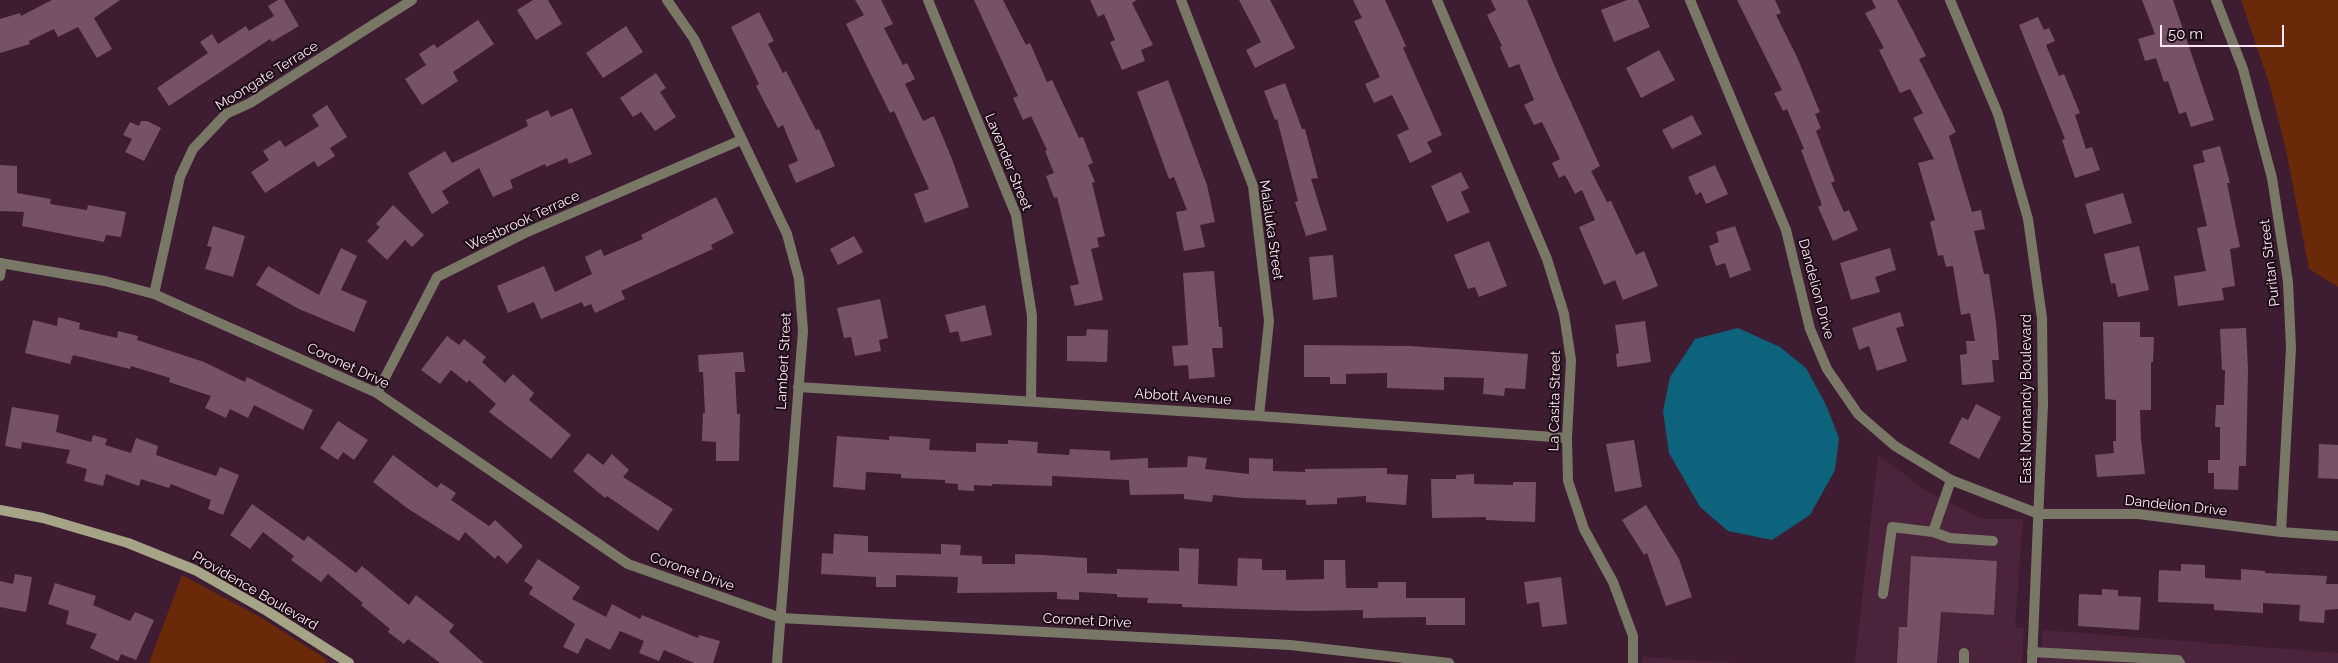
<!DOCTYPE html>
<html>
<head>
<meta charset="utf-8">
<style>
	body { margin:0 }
	#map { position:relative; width:2338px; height:663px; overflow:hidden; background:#3e1d32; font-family:Raleway,sans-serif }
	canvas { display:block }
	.scale { position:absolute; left:2160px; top:25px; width:124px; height:22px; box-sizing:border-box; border:2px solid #ffe8f5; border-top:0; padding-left:6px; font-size:15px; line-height:18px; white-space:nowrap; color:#ffe8f5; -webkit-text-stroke:4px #1c0d16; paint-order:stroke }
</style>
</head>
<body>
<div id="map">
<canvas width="2338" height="663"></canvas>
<div class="scale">50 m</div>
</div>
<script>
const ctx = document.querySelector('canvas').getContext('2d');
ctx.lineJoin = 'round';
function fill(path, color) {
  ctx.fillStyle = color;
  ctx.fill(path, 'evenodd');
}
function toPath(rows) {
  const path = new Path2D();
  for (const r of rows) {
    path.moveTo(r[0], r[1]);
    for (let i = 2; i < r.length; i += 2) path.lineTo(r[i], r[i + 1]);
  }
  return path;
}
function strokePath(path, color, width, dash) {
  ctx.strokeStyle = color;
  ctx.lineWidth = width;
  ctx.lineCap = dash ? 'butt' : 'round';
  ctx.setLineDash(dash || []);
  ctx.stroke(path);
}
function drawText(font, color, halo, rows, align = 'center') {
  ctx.font = font + ' Raleway,sans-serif';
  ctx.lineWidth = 4;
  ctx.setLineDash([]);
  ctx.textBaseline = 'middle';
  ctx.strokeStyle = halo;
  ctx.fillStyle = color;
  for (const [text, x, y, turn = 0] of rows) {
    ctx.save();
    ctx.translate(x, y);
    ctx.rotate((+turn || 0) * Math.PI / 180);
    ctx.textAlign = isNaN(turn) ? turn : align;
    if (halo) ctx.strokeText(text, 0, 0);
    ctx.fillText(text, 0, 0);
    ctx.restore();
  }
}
const built = toPath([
	[1878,454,1925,490,1982,519,2023,519,2015,627,2024,628,2022,663,1855,663],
	[2043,630,2338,653,2338,663,2040,663],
	[1642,657,1740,663,1642,663]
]);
const green = toPath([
	[2241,0,2338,0,2338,287,2309,269,2286,150,2270,86],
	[182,575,262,618,328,660,325,663,149,663]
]);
const water = toPath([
	[1738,328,1780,347,1806,368,1826,405,1839,438,1835,470,1810,515,1772,540,1728,531,1700,507,1669,453,1663,411,1670,377,1695,339]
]);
const building = toPath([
	[52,0,120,0,94,18,112,49,97,58,78,27,58,37,54,29,29,41,30,44,0,53,0,19,20,13,21,16],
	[278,0,284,0,299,26,272,42,270,39,169,106,157,88,208,53,200,42,212,34,218,44,246,26,249,31,274,16,268,6],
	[533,0,548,0,562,24,536,40,517,10],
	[855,0,881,0,893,24,884,28,903,65,907,63,915,79,905,84,923,121,934,116,952,159,969,207,925,223,914,194,929,189,894,111,890,113,846,24,864,15],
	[974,0,1003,0,1026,45,1030,43,1047,82,1052,80,1079,138,1083,137,1093,163,1088,165,1095,182,1092,183,1105,236,1097,238,1099,247,1091,249,1103,300,1075,306,1070,286,1079,284,1057,197,1054,198,1046,176,1054,173,1045,151,1047,150,1031,116,1023,120,1013,98,1018,96],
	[1090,0,1137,0,1132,3,1153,45,1141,50,1145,61,1122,70,1110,42,1115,40,1104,14,1098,17],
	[1239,0,1270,0,1295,48,1255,68,1246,50,1261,42],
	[1353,0,1385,0,1406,46,1403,48,1442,135,1427,142,1432,152,1410,163,1397,135,1409,129,1392,95,1374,103,1365,84,1380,77,1354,21,1362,18],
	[1491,0,1527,0,1558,74,1600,166,1591,171,1607,202,1611,201,1636,255,1644,251,1658,286,1623,300,1615,280,1604,285,1579,227,1595,220,1582,190,1575,194,1565,175,1559,178,1552,163,1560,159,1542,122,1534,125,1524,105,1534,100,1519,64,1509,68,1500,47,1502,46,1487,15,1496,10],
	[1627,0,1638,0,1650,27,1614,42,1601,10],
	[1737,0,1775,0,1781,13,1776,15,1797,57,1820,112,1815,114,1821,128,1816,131,1835,181,1831,183,1844,212,1849,210,1858,230,1833,241,1818,207,1822,205,1801,150,1804,149,1787,109,1783,111,1774,93,1782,90],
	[1872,0,1897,0,1926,56,1919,59,1956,132,1949,136,1972,212,1981,210,1985,229,1974,231,1984,274,1989,274,1996,322,1999,360,1992,360,1994,382,1962,385,1960,355,1967,354,1966,341,1975,341,1970,313,1961,315,1953,266,1946,267,1943,255,1938,256,1930,222,1935,220,1918,163,1934,159,1913,118,1923,113,1910,89,1900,93,1879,50,1884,48,1865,13,1876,8],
	[2142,0,2173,0,2214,120,2191,127,2186,112,2179,114,2168,81,2164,82,2156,58,2145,61,2138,39,2155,34],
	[759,12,774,41,768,44,783,73,786,71,816,130,819,129,835,166,796,183,788,165,798,161,783,125,778,128,756,86,759,84,731,27],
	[2038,17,2044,30,2049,28,2055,41,2046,45,2059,76,2064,74,2080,113,2075,115,2086,149,2092,147,2100,170,2075,178,2062,140,2065,139,2019,25],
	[478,20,494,44,453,72,458,81,422,105,405,79,426,65,419,54,434,44,437,48],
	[626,26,643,52,603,78,586,53],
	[1659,50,1675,80,1641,98,1626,68],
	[656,73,666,88,660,92,676,117,655,131,641,112,633,117,620,98],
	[1168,80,1207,185,1215,222,1200,225,1205,247,1184,251,1176,212,1187,210,1174,177,1169,179,1137,92],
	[1285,83,1302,129,1305,129,1318,178,1311,179,1327,230,1306,236,1295,202,1298,201,1277,119,1275,120,1264,91],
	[327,105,347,137,330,148,335,156,318,167,314,161,265,193,251,172,269,160,263,151,280,140,285,147,319,126,312,115],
	[572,108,592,154,569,164,567,158,546,167,545,164,510,180,513,188,493,197,479,168,442,191,449,203,432,214,408,173,445,151,452,163,528,126,526,120,548,110,551,117],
	[1692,115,1702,134,1672,149,1662,130],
	[141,121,147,121,161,128,144,161,125,152,132,139,123,135,130,122,139,126],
	[2220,146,2230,183,2227,183,2240,247,2230,249,2235,286,2222,288,2224,300,2178,306,2174,276,2206,271,2197,228,2207,226,2193,165,2205,162,2202,151],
	[0,165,17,166,17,193,51,199,50,204,87,210,88,205,126,212,121,237,106,235,104,242,22,226,24,212,0,211],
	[1715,165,1728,194,1706,204,1701,192,1696,195,1688,177],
	[1461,172,1469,188,1461,192,1470,212,1447,222,1431,186],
	[2123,193,2132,223,2094,234,2085,204],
	[716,197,734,233,711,245,713,249,621,291,625,299,595,313,591,304,584,307,582,302,541,319,534,302,508,313,497,286,544,266,555,292,592,274,585,257,601,249,604,256,643,239,641,235],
	[393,205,424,235,412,247,405,240,387,260,367,241,380,227,376,224],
	[213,226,245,236,233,277,205,269,212,247,207,246],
	[1735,226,1751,270,1730,278,1725,263,1716,266,1709,246,1719,242,1716,232],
	[854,236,863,252,838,265,830,249],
	[1489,241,1507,286,1479,297,1475,287,1468,289,1454,255],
	[2139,246,2149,290,2118,297,2115,283,2111,284,2104,254],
	[341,248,357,256,341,290,367,301,354,332,299,309,256,285,268,266,319,295],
	[1890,248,1896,270,1875,277,1880,292,1851,300,1840,263],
	[1333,255,1337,297,1313,300,1309,257],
	[1214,271,1219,327,1222,327,1223,348,1212,348,1215,377,1189,379,1188,365,1174,366,1172,346,1188,345,1183,273],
	[880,299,888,338,879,340,881,351,855,356,851,337,844,338,837,308],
	[985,305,992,335,961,342,958,331,950,333,945,315],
	[1900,312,1904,326,1896,328,1907,361,1877,371,1869,346,1859,350,1852,328],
	[58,317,80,323,79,329,117,338,118,331,138,336,137,340,204,362,245,382,247,377,313,410,303,430,254,405,248,418,230,409,226,418,205,408,211,396,169,382,170,378,131,366,130,369,73,355,70,364,25,353,33,320,57,326],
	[1645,321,1651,362,1617,367,1616,354,1619,353,1615,325],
	[2103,322,2140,322,2140,337,2154,337,2153,362,2151,362,2151,410,2140,410,2141,439,2145,474,2097,477,2095,455,2114,453,2113,441,2116,441,2116,400,2105,399],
	[2246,328,2248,369,2246,466,2239,466,2238,490,2214,489,2214,473,2208,473,2208,460,2220,460,2220,427,2215,427,2216,405,2224,405,2225,370,2222,370,2220,329],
	[1087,329,1108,330,1107,362,1067,361,1067,336,1086,336],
	[447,336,459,345,464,339,486,357,482,362,505,383,513,374,534,393,529,400,571,435,551,459,489,412,496,404,469,380,467,383,451,370,440,384,421,370],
	[1304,345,1409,346,1528,354,1525,389,1505,388,1504,396,1483,394,1484,378,1444,377,1444,390,1387,388,1387,373,1346,374,1346,384,1330,384,1330,377,1304,377],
	[743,352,745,372,735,372,737,414,740,414,739,461,716,461,716,442,702,441,703,413,705,413,703,372,699,372,698,355],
	[1976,404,2001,417,1979,459,1949,443,1962,417,1968,420],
	[12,407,59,415,56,432,91,442,93,435,107,439,105,445,131,453,136,438,158,446,156,455,216,476,220,467,239,475,223,515,208,509,211,500,171,484,169,488,141,479,139,486,106,474,103,486,84,481,87,469,66,463,70,450,22,442,21,449,5,446],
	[338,421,368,440,354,460,343,452,338,460,320,448],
	[837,436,889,440,889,436,930,439,929,450,976,452,976,443,1008,444,1008,440,1038,442,1037,453,1069,455,1070,449,1110,451,1110,460,1148,458,1148,468,1187,467,1188,456,1207,458,1205,469,1249,474,1249,458,1273,459,1273,471,1305,472,1305,469,1387,468,1387,474,1408,475,1406,505,1366,502,1366,496,1337,498,1337,504,1306,505,1306,500,1244,498,1213,495,1212,502,1184,499,1184,494,1130,495,1129,480,1052,476,1052,486,992,484,992,486,974,485,974,491,958,490,958,484,945,483,945,480,901,478,901,474,866,472,865,490,833,487],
	[1634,440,1642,487,1615,492,1606,444],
	[2319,444,2338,445,2338,479,2318,478],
	[588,453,603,465,612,454,629,470,623,477,673,509,658,531,607,496,605,498,573,471],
	[393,455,437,488,441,483,456,493,451,500,489,526,495,520,523,546,507,564,498,555,495,559,465,532,459,541,407,508,373,482],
	[1474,474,1474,484,1513,485,1513,482,1536,482,1535,522,1486,520,1486,517,1432,518,1431,479,1456,479,1456,475],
	[252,504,304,541,308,536,356,573,362,566,409,605,416,595,454,625,449,632,484,663,440,663,408,639,404,644,388,632,390,629,361,605,363,603,328,574,321,582,291,560,294,556,263,532,250,549,230,535],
	[1646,505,1679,559,1692,597,1666,606,1647,553,1644,555,1622,520],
	[834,534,868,536,868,552,941,554,941,544,961,545,960,555,982,556,982,564,1015,564,1015,554,1043,555,1087,558,1087,573,1117,574,1117,569,1179,571,1179,548,1199,549,1198,584,1237,586,1238,558,1262,559,1262,570,1286,570,1286,580,1324,579,1324,560,1345,560,1346,588,1378,588,1378,582,1406,582,1406,598,1465,598,1465,625,1426,625,1426,617,1363,618,1363,610,1305,611,1182,607,1182,604,1147,603,1148,598,1117,597,1117,594,1079,592,1079,600,1057,599,1057,592,957,593,958,577,896,575,896,587,876,587,876,577,821,574,822,553,833,554],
	[1911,556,1997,561,1994,615,1941,612,1937,663,1897,663,1899,627,1907,627],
	[538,559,580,587,572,599,606,617,612,604,640,619,642,615,698,638,699,635,720,641,713,663,694,663,664,650,659,661,639,653,644,641,620,631,610,650,586,638,578,654,563,647,575,624,529,594,533,587,524,581],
	[2181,564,2205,565,2205,578,2241,580,2241,569,2265,571,2265,573,2327,576,2326,584,2338,584,2338,609,2325,610,2324,623,2299,621,2300,605,2263,603,2263,613,2214,610,2214,604,2158,602,2159,570,2181,571],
	[15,574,32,577,26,612,0,607,0,581,13,584],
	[1561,577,1567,624,1542,627,1539,602,1527,604,1524,582],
	[55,583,96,596,93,605,130,621,135,612,154,620,136,660,121,654,118,661,90,648,97,634,66,624,69,611,48,604],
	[2102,589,2118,590,2118,596,2141,597,2139,630,2078,626,2079,594,2102,595]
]);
const service = toPath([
	[1933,532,1950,538,1993,541],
	[1883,594,1892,527,1933,532,1951,480],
	[2032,652,2178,660,2180,663],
	[1964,663,1964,653]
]);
const minor = toPath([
	[667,0,694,39,787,234,799,279,803,331,777,663],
	[928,0,1016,215,1032,316,1031,401],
	[1181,0,1253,186,1269,321,1259,416],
	[1437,0,1547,259,1564,314,1571,360,1567,438,1568,481,1584,529,1613,582,1633,636,1633,663],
	[1690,0,1786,230,1810,329,1827,369,1858,414,1895,446,1951,480,2039,514,2138,514,2281,532,2338,536],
	[2216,0,2243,69,2272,178,2288,282,2291,348,2281,532],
	[0,263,105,281,154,294,377,393,628,564,781,618,1290,645,1449,663],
	[0,276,2,263],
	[154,294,180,177,193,149,226,114,250,103,412,0],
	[798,387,1259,416,1567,438],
	[377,393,437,277,525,233,741,140]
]);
const tertiary = toPath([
	[1950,0,1998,114,2028,219,2042,318,2043,404,2032,663]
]);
const secondary = toPath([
	[0,510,43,518,128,543,195,570,267,611,349,663]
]);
const streetNames = [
	["Moongate Terrace",267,76,-32],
	["Lavender Street",1008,162,68],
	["Westbrook Terrace",523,221,-25],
	["Malaluka Street",1271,230,82],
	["Puritan Street",2270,263,-97],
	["Dandelion Drive",1816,289,75],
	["Lambert Street",784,361,-87],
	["Coronet Drive",348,366,25],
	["Abbott Avenue",1183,397,4],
	["East Normandy Boulevard",2027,399,-90],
	["La Casita Street",1555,401,-89],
	["Dandelion Drive",2176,506,6],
	["Coronet Drive",692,572,20],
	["Providence Boulevard",255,591,30],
	["Coronet Drive",1087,621,3]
];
fill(built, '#4b233c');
fill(green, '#6a2909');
fill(water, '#0c637b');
fill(building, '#775168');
strokePath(service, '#797866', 10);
strokePath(minor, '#797866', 10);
strokePath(tertiary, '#797866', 10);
strokePath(secondary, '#a6a487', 10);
drawText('14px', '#ffe8f5', '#1c0d16', streetNames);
</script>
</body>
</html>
